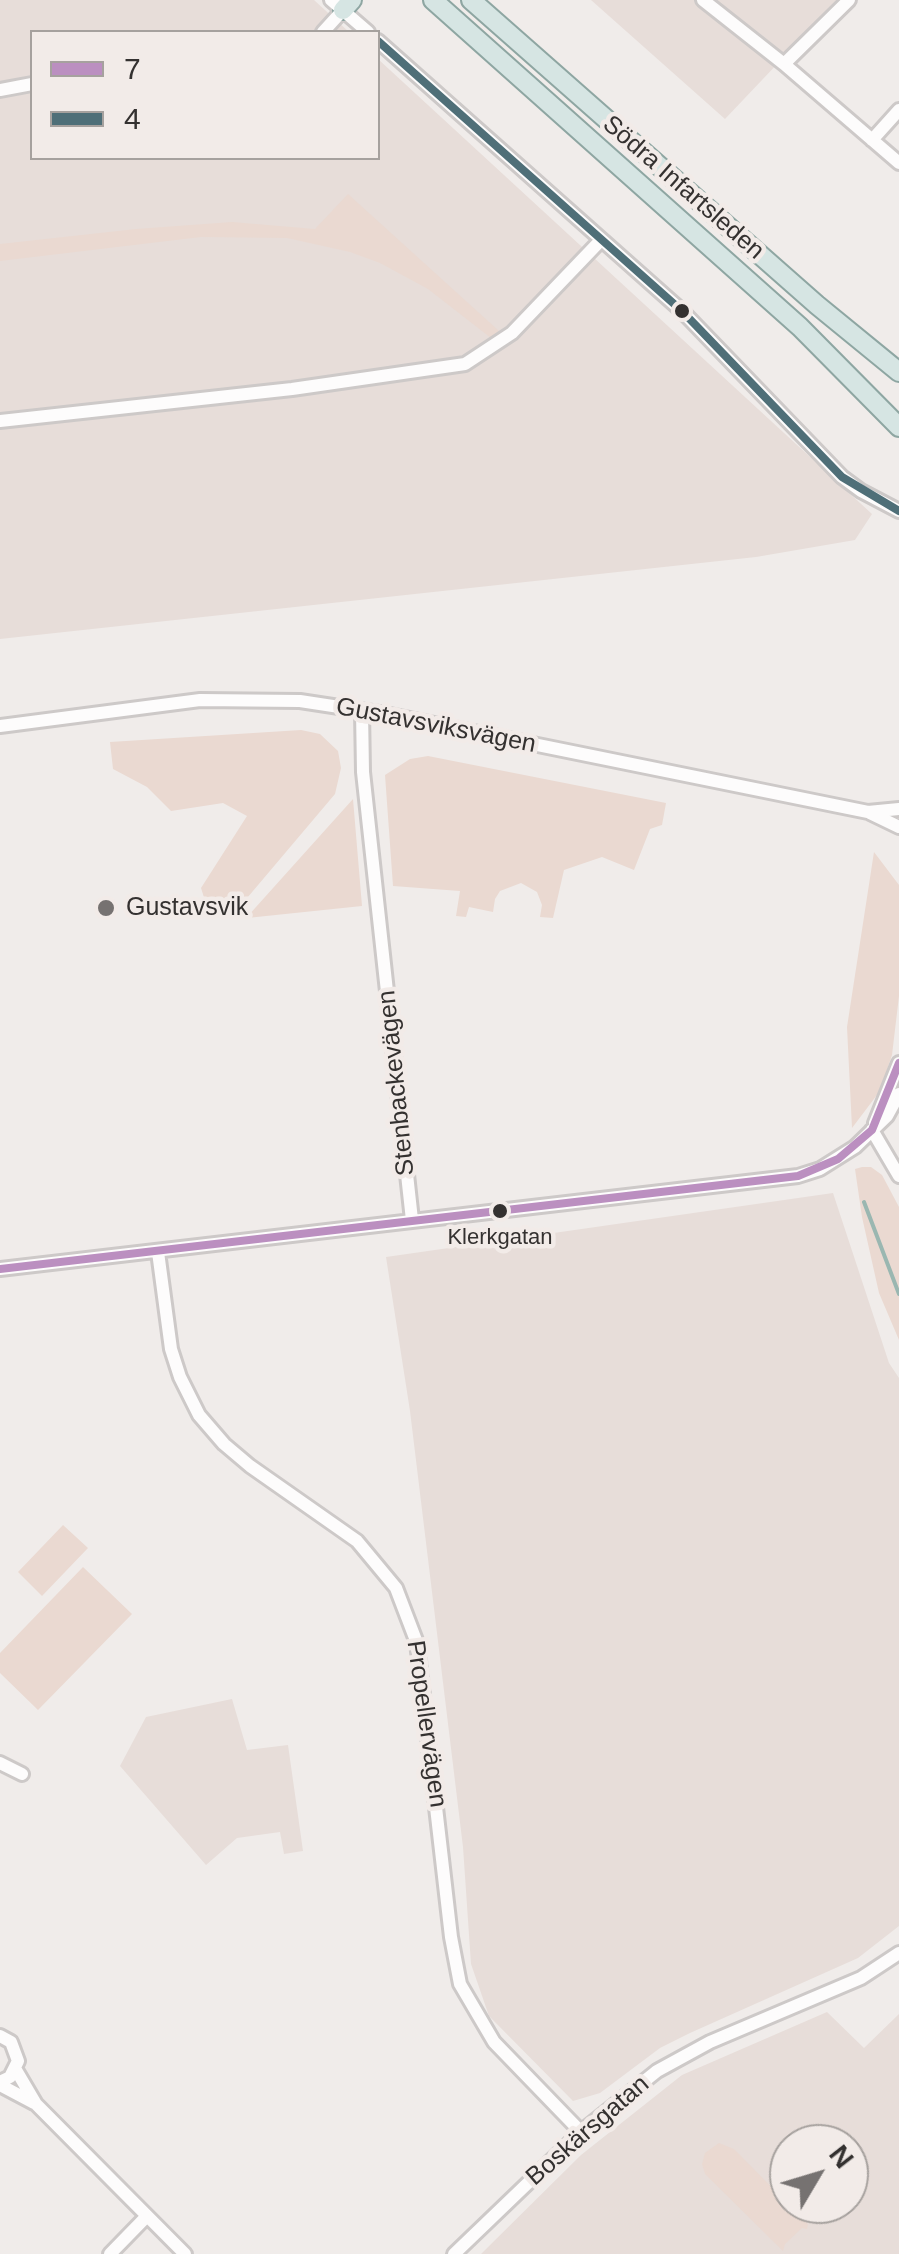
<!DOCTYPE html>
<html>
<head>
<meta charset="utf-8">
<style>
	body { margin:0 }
	#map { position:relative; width:899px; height:2254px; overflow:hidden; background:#f0ecea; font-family:Arial,sans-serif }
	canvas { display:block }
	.legend { position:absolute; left:30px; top:30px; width:350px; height:130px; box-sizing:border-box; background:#f2ebe8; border:2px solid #a6a19e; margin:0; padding:12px 18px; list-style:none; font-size:30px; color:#343130 }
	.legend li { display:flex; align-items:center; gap:20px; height:50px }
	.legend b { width:50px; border:2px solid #a6a19e }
	.north { position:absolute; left:769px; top:2124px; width:100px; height:100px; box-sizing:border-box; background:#f2ebe8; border:2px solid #a6a19e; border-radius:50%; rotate:52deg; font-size:28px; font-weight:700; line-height:40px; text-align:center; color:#343130 }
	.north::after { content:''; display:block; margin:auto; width:35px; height:45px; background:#767271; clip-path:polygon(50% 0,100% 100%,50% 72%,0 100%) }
</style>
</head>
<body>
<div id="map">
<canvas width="899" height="2254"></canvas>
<ul class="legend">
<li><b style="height:12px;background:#bb8fc0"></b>7</li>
<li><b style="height:12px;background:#4f6f78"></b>4</li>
</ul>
<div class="north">N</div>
</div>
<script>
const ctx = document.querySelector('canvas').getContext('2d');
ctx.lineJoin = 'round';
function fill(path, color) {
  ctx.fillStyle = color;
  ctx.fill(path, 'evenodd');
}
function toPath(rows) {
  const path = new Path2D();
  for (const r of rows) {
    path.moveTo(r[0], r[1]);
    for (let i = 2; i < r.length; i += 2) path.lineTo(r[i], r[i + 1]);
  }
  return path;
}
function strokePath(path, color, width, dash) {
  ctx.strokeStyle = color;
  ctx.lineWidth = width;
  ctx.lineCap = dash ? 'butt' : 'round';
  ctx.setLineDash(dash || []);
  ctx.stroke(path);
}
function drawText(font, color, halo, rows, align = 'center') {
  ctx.font = font + ' Arial,sans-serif';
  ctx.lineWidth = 9;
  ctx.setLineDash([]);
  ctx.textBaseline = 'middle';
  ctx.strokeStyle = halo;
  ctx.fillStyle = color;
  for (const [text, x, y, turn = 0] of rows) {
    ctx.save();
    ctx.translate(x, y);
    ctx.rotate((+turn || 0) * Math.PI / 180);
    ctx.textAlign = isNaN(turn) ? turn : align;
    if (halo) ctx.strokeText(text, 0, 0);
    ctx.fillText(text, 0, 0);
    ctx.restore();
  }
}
const built = toPath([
	[0,0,314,0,349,32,32,32,32,158,378,158,378,59,872,514,855,540,756,557,0,639],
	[591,0,838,0,725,119],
	[833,1193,889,1363,899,1378,899,1926,858,1958,690,2033,660,2048,600,2093,573,2101,489,2016,471,1964,463,1847,410,1411,386,1257],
	[232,1699,247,1750,288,1745,303,1851,284,1854,280,1832,237,1838,206,1865,120,1766,146,1717],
	[827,2012,864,2048,899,2014,899,2254,481,2254,581,2155,682,2075],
	[789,2144,849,2144,849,2204,789,2204]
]);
const green = toPath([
	[348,194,499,331,491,338,428,289,380,263,350,252,287,238,201,237,0,261,0,244,136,229,232,222,315,229],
	[301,730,320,734,338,751,341,768,335,794,231,917,208,910,201,888,247,816,223,803,171,811,147,787,113,769,110,742],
	[428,756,666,803,662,825,650,829,634,870,602,857,564,870,553,918,540,917,542,905,537,892,521,883,500,891,495,899,493,912,469,907,466,917,456,916,460,891,393,886,385,775,410,759],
	[353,799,362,906,247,918,247,917],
	[874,852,899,885,899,996,892,1055,880,1091,852,1128,847,1027],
	[862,1167,871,1167,882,1175,899,1207,899,1340,879,1293,862,1217,855,1169],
	[63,1525,88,1548,42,1596,18,1572],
	[83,1567,132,1614,38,1710,0,1673,0,1653],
	[719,2143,734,2149,808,2224,807,2229,802,2228,785,2244,783,2251,705,2174,702,2164,705,2153]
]);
const stream = toPath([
	[864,1202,899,1294]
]);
const minor = toPath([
	[331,0,368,32],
	[703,0,784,64,899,163],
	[323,32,343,10],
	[378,41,682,311,842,477,861,491,899,511],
	[784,64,849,0],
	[0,90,32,84],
	[872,140,899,110],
	[0,421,292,389,465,364,512,333,601,240],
	[362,711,363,772,412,1220],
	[0,726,200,700,300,701,385,714,868,812,899,809],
	[870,813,899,827],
	[875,1123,899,1063],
	[872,1130,899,1176],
	[158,1252,171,1349,180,1377,199,1415,224,1444,250,1466,357,1541,396,1588,417,1643,451,1937,460,1984,494,2042,581,2132],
	[0,1269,798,1176,820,1169,855,1147,887,1116,899,1094],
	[0,1763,22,1774],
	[0,2036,11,2042,18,2061,10,2077,0,2082],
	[16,2070,36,2104,185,2254],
	[0,2085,34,2103],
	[110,2254,147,2216],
	[454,2254,581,2132,657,2071,710,2042,861,1978,899,1953]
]);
const major = toPath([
	[433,0,800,327,899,427],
	[471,0,817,305,899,372],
	[343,10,352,0]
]);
const bus1 = toPath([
	[0,1269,798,1176,838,1159,872,1130,899,1063]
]);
const bus2 = toPath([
	[378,41,682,311,842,477,899,511]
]);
const markers = [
	[682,311,9,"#343130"],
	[106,908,10,"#767271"],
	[500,1211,9,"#343130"]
];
const busNames = [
	["Klerkgatan",500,1238]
];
const streetNames = [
	["Södra Infartsleden",683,188,41],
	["Gustavsviksvägen",436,726,11],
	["Stenbackevägen",397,1083,-96],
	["Propellervägen",426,1724,82],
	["Boskärsgatan",588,2131,-41]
];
const poiNames = [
	["Gustavsvik",126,908]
];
fill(built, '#e7ddd9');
fill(green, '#ead9d1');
strokePath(stream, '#9ab7b1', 4);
strokePath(minor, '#cdc9c8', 18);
strokePath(major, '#8ea6a2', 22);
strokePath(minor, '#fdfcfc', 12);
strokePath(major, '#d6e5e3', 18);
strokePath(bus1, '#bb8fc0', 8);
strokePath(bus2, '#4f6f78', 8);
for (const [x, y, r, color] of markers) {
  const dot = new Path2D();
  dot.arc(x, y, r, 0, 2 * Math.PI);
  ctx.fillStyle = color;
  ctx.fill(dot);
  strokePath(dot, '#f2ebe8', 4);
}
drawText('22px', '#343130', '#f2ebe8', busNames);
drawText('25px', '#343130', '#f2ebe8', streetNames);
drawText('25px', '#343130', '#f2ebe8', poiNames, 'left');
</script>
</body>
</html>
